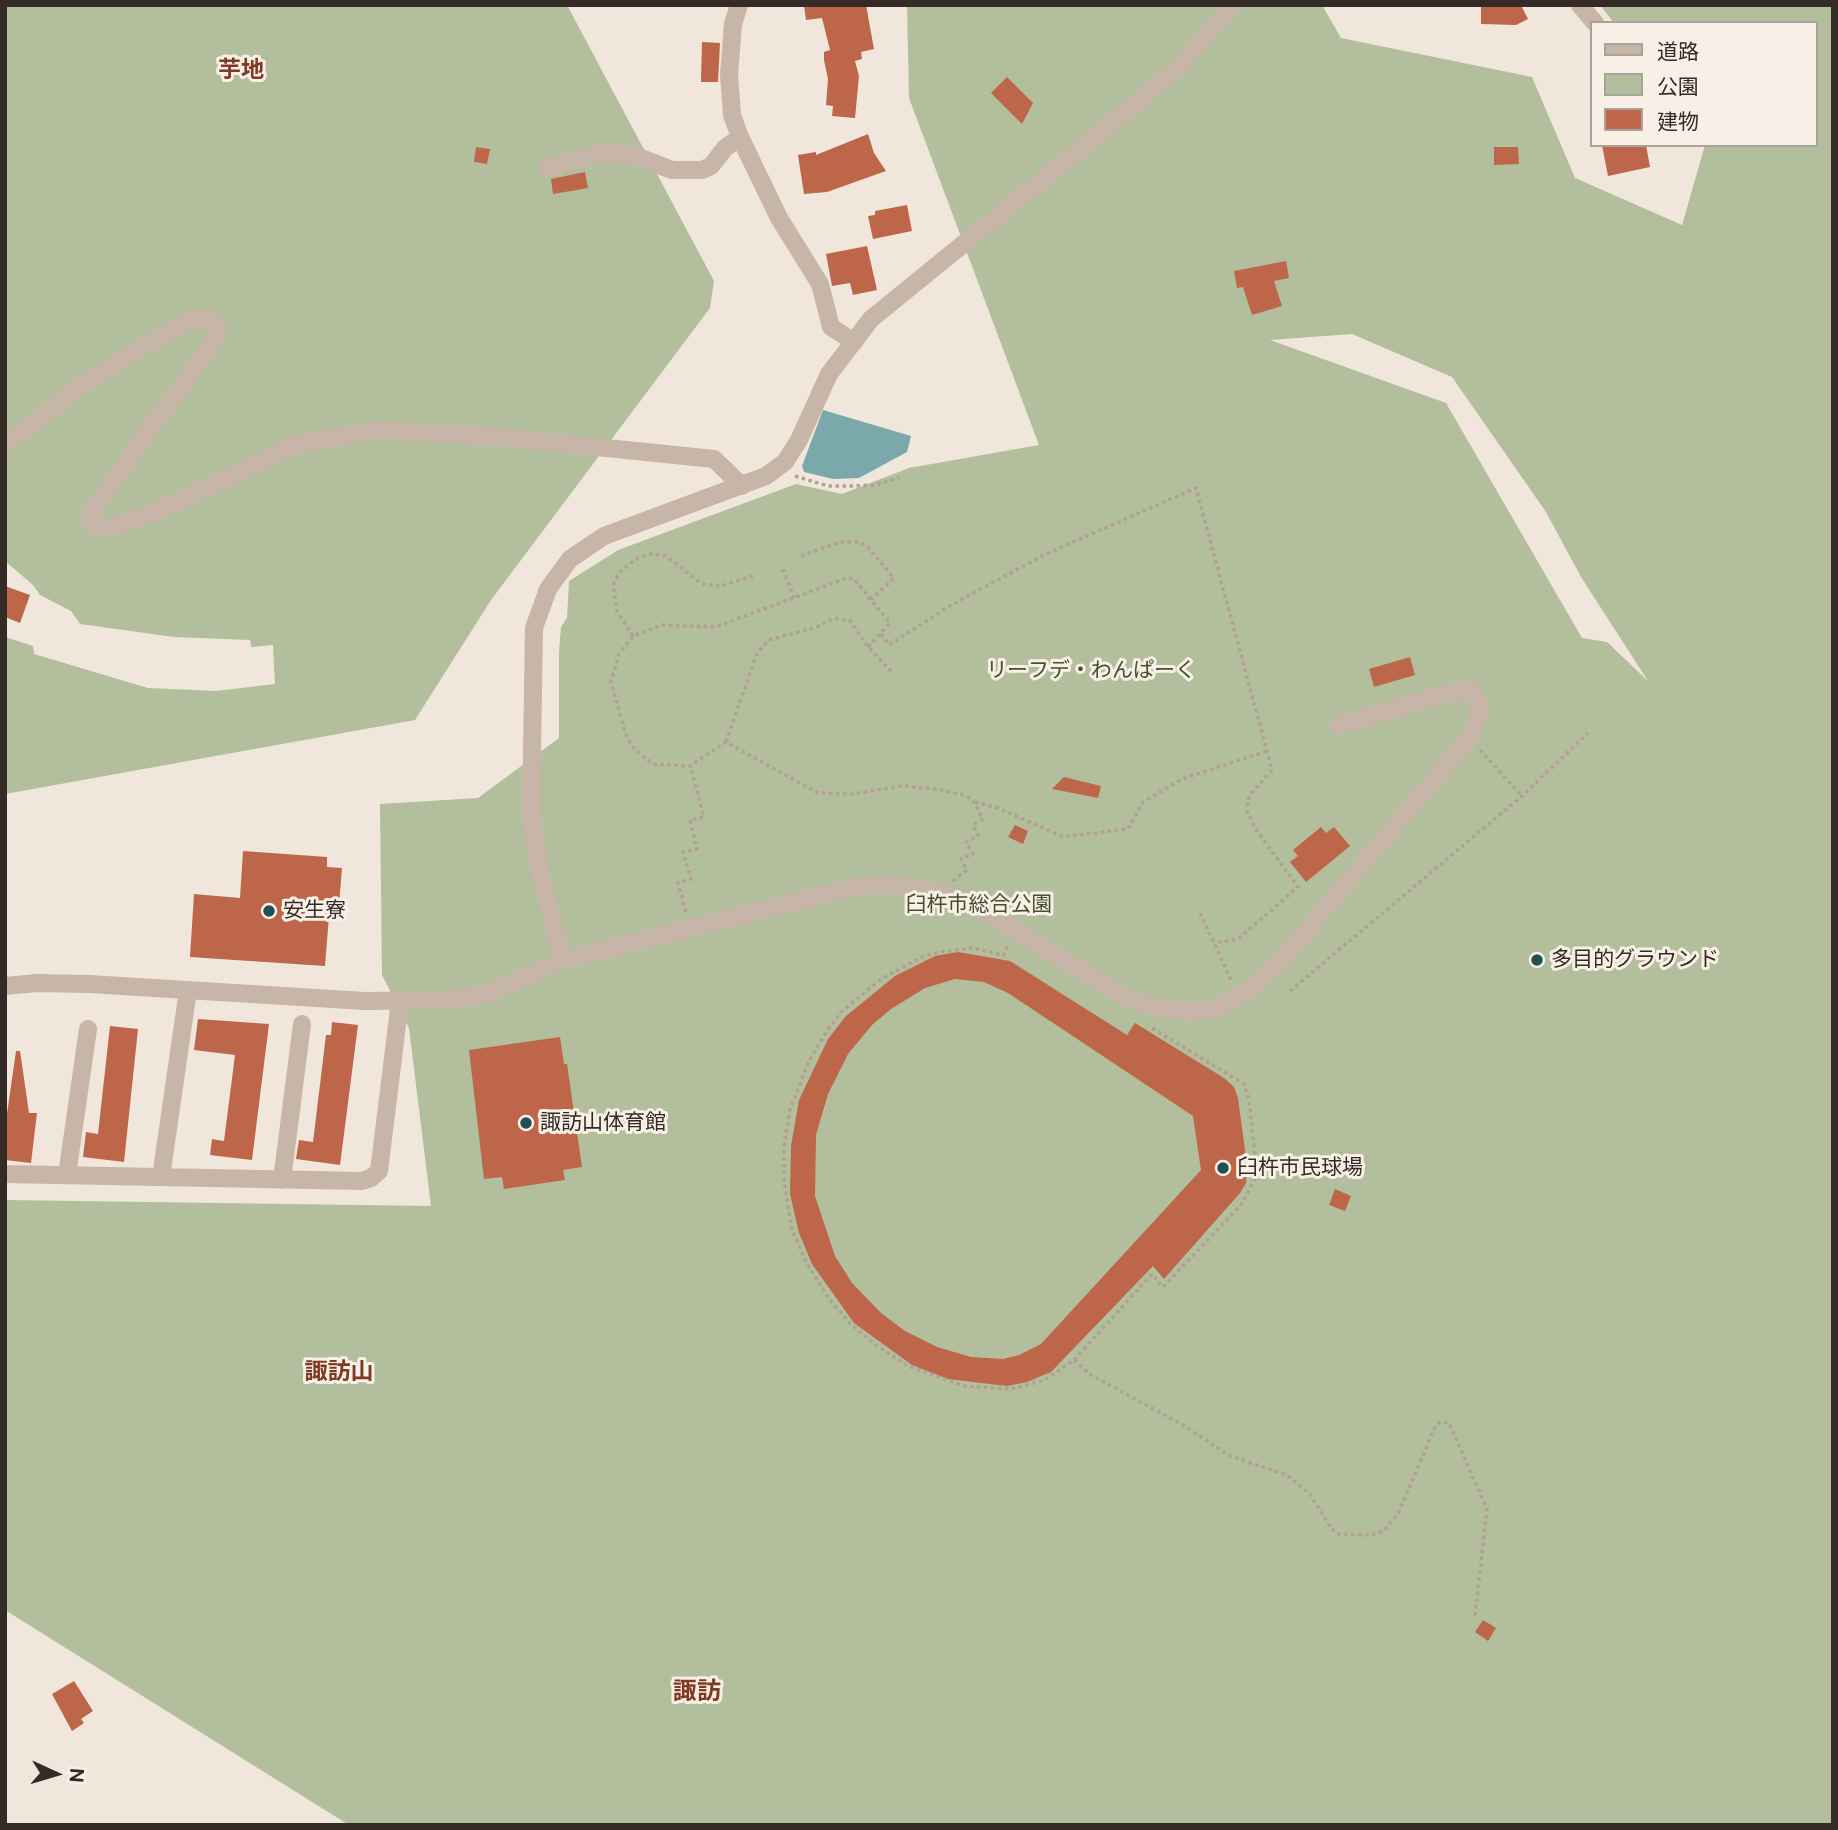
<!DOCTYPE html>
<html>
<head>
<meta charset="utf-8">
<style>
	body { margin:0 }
	#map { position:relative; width:1838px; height:1830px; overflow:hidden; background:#f0e6db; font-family:"Public Sans","Noto Sans JP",sans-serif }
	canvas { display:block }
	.frame { position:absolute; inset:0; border:7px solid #342b27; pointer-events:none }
	.legend { position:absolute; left:1590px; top:21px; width:228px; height:126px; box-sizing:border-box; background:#f8f0e7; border:2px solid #aaa19a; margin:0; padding:9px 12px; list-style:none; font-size:21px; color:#342b27 }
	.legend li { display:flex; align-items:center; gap:14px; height:35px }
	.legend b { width:35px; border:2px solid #aaa19a }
	.north { position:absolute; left:21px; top:1739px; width:70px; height:70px; -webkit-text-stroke:5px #f8f0e7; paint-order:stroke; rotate:94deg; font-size:19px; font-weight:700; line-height:28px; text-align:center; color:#342b27 }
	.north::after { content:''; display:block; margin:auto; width:24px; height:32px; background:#342b27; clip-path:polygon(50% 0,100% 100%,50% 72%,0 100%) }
</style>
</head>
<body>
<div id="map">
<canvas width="1838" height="1830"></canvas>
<div class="frame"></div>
<ul class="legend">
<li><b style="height:9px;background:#c7b6a7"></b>道路</li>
<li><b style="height:19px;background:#b2be9c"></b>公園</li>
<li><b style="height:19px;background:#be664a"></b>建物</li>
</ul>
<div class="north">N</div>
</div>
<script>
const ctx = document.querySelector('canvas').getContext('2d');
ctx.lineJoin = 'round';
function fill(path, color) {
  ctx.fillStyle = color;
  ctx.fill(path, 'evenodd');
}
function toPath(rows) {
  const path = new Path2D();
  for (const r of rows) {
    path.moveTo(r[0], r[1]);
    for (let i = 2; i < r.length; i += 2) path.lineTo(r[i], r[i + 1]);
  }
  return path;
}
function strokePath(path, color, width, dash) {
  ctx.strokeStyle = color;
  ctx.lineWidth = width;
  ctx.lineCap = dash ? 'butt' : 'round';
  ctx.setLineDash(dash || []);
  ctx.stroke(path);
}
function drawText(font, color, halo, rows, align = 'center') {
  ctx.font = font + ' "Public Sans","Noto Sans JP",sans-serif';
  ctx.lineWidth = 6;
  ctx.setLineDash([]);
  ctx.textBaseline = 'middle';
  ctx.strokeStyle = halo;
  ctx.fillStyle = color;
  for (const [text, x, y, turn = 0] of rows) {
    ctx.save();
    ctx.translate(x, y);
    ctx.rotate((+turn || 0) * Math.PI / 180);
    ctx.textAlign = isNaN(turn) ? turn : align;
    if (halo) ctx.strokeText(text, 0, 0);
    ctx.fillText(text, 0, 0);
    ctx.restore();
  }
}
const green = toPath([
	[5,5,567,5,714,281,710,308,491,600,415,720,5,794,5,637,33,646,34,654,148,688,216,691,275,684,273,645,251,647,250,640,174,637,80,624,71,611,40,595,33,585,5,561],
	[907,5,1322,5,1341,38,1532,77,1575,178,1682,225,1705,145,1815,145,1815,23,1614,23,1600,5,1833,5,1833,1825,349,1825,5,1610,5,1200,431,1206,409,1028,382,975,380,804,478,798,559,738,559,653,561,627,567,618,569,581,618,550,796,484,842,494,909,468,1039,445,909,98],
	[1352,334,1452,377,1546,512,1581,577,1648,681,1607,642,1582,638,1446,403,1270,340]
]);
const water = toPath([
	[823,410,911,436,907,452,859,478,833,479,804,472,802,466]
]);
const building = toPath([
	[804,5,866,5,874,49,861,52,862,59,855,61,859,76,855,118,832,116,833,106,826,105,828,79,824,60,824,52,830,50,822,18,806,20],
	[1481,5,1521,5,1528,19,1516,25,1481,24],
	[702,42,720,43,718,82,701,82],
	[1007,77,1033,103,1022,124,991,93],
	[868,134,874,153,886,171,827,192,804,194,798,155,816,152,816,155],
	[1602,145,1646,145,1650,167,1608,176],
	[476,147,490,149,487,164,474,162],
	[1494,147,1518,147,1519,164,1494,165],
	[585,172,588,188,553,194,551,179],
	[907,205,912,231,873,239,868,216,875,215,875,211],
	[867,246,877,290,853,295,850,283,832,286,826,254],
	[1286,261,1289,278,1274,281,1282,306,1252,315,1243,287,1237,288,1234,271],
	[5,586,30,595,20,623,5,617],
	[1410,657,1415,675,1374,687,1369,669],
	[1064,777,1101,786,1098,798,1052,789],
	[1015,825,1028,831,1023,844,1008,837],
	[1321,827,1326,833,1334,827,1350,846,1306,882,1290,862,1298,856,1293,850],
	[243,851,327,857,327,867,342,868,338,917,329,916,325,966,190,957,194,894,240,898],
	[958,952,1010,961,1127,1035,1135,1023,1224,1078,1234,1087,1238,1098,1247,1165,1246,1183,1240,1193,1164,1279,1153,1266,1051,1372,1027,1382,1007,1386,948,1379,912,1365,854,1323,812,1264,799,1233,790,1194,791,1146,799,1100,828,1039,846,1016,895,976,935,956],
	[955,979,984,982,1008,993,1193,1116,1201,1170,1041,1344,1019,1355,1003,1359,971,1357,937,1347,905,1331,881,1313,852,1283,835,1256,815,1196,816,1135,828,1094,848,1054,872,1025,891,1009,925,988],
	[198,1019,269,1024,252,1160,210,1155,212,1139,224,1141,235,1055,194,1050],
	[332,1022,358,1025,340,1165,296,1159,299,1140,313,1142,326,1035,331,1035],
	[110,1026,138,1029,124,1162,83,1157,86,1132,98,1134],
	[560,1037,564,1064,567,1064,582,1167,563,1170,565,1180,504,1189,502,1177,484,1179,469,1050],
	[16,1051,20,1051,29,1113,37,1113,31,1163,5,1160,5,1128],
	[1335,1189,1351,1196,1345,1211,1329,1205],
	[1483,1620,1496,1628,1488,1641,1475,1632],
	[74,1681,93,1711,81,1719,84,1723,72,1731,52,1694]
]);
const path = toPath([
	[795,476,828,486,853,486,875,485,899,478],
	[801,556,840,542,858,542,866,545,894,578,871,600],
	[783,569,794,598],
	[881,634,889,645,953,604,1046,554,1196,488,1272,770,1249,796,1247,811,1255,828,1298,887,1238,939,1214,943],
	[633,636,617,611,613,585,620,572,636,559,651,554,666,556,702,584,708,585,721,586,756,575],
	[868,647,890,623,854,579,847,578,715,627,662,625,633,636,619,654,611,682,626,735,634,749,653,764,690,766,726,742,818,793,852,794,902,786,938,789,967,796,974,802,983,819,973,825,978,836,966,842,973,854,961,859,967,870,953,881],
	[726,742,757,653,769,640,817,627,834,618,850,621,868,647,892,672],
	[1480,750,1522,796],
	[975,802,998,808,1063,837,1128,829,1143,802,1182,779,1267,751],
	[686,912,678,883,691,879,683,852,697,849,690,820,704,817,690,766],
	[1200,913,1232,982],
	[1007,946,1004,955,973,948,940,952,924,956,881,979,841,1012,827,1031,809,1061,790,1110,784,1145,784,1182,792,1229,806,1262,829,1299,850,1323,873,1343,908,1366,964,1386,1011,1389,1045,1380,1074,1360,1152,1274,1163,1287,1241,1205,1257,1175,1249,1099,1244,1084,1152,1028],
	[1290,991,1522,796,1588,733],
	[1074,1360,1091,1375,1183,1425,1230,1456,1287,1475,1310,1494,1331,1528,1338,1534,1372,1535,1384,1531,1399,1512,1435,1427,1440,1422,1449,1423,1487,1509,1475,1616]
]);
const minor = toPath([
	[739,5,733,24,729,75,732,115,740,137,779,218,820,284,831,327,854,342],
	[1580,5,1595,23],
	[547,168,605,152,633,155,672,170,702,170,711,166,725,148,740,137],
	[5,444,81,386,156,339,188,322,208,317,218,329,216,338,91,511,90,519,99,528,115,526,153,513,296,445,375,430,499,437,714,459,742,486],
	[1247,991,1280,962,1469,738,1479,715,1478,704,1471,690,1463,689,1339,725],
	[5,1174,362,1181,371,1178,379,1171,400,1001],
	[67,1175,88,1029],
	[161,1177,188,990],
	[282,1180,302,1024]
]);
const tertiary = toPath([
	[563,960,539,869,531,813,534,628,548,589,570,559,604,536,766,476,785,462,799,440,829,374,871,319,1128,110,1177,68,1233,5],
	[5,986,37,983,89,984,365,1001,439,1000,484,995,563,960,854,887,881,885,916,887,970,902,1122,996,1152,1006,1188,1012,1211,1010,1247,991]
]);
const markers = [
	[269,911,7,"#205053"],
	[1537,960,7,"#205053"],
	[526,1123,7,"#205053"],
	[1223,1168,7,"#205053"]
];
const parkNames = [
	["リーフデ・わんぱーく",1091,671],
	["臼杵市総合公園",979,905]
];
const poiNames = [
	["安生寮",283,911],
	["多目的グラウンド",1551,960],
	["諏訪山体育館",540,1123],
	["臼杵市民球場",1237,1168]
];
const neighbourhoodNames = [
	["芋地",241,70],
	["諏訪山",339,1372]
];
const quarterNames = [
	["諏訪",697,1692]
];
fill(green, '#b2be9c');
fill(water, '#7ba9ab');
fill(building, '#be664a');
strokePath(path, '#b3a092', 3.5, [3.5, 3.5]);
strokePath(minor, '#c7b6a7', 18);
strokePath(tertiary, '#c7b6a7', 18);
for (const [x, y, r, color] of markers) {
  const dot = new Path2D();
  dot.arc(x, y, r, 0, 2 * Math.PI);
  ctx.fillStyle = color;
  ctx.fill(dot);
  strokePath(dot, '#f8f0e7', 2.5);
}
drawText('21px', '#44512d', '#f8f0e7', parkNames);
drawText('21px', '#342b27', '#f8f0e7', poiNames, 'left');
drawText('bold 23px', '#7e3a25', '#f8f0e7', neighbourhoodNames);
drawText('bold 24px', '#7e3a25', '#f8f0e7', quarterNames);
</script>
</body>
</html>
